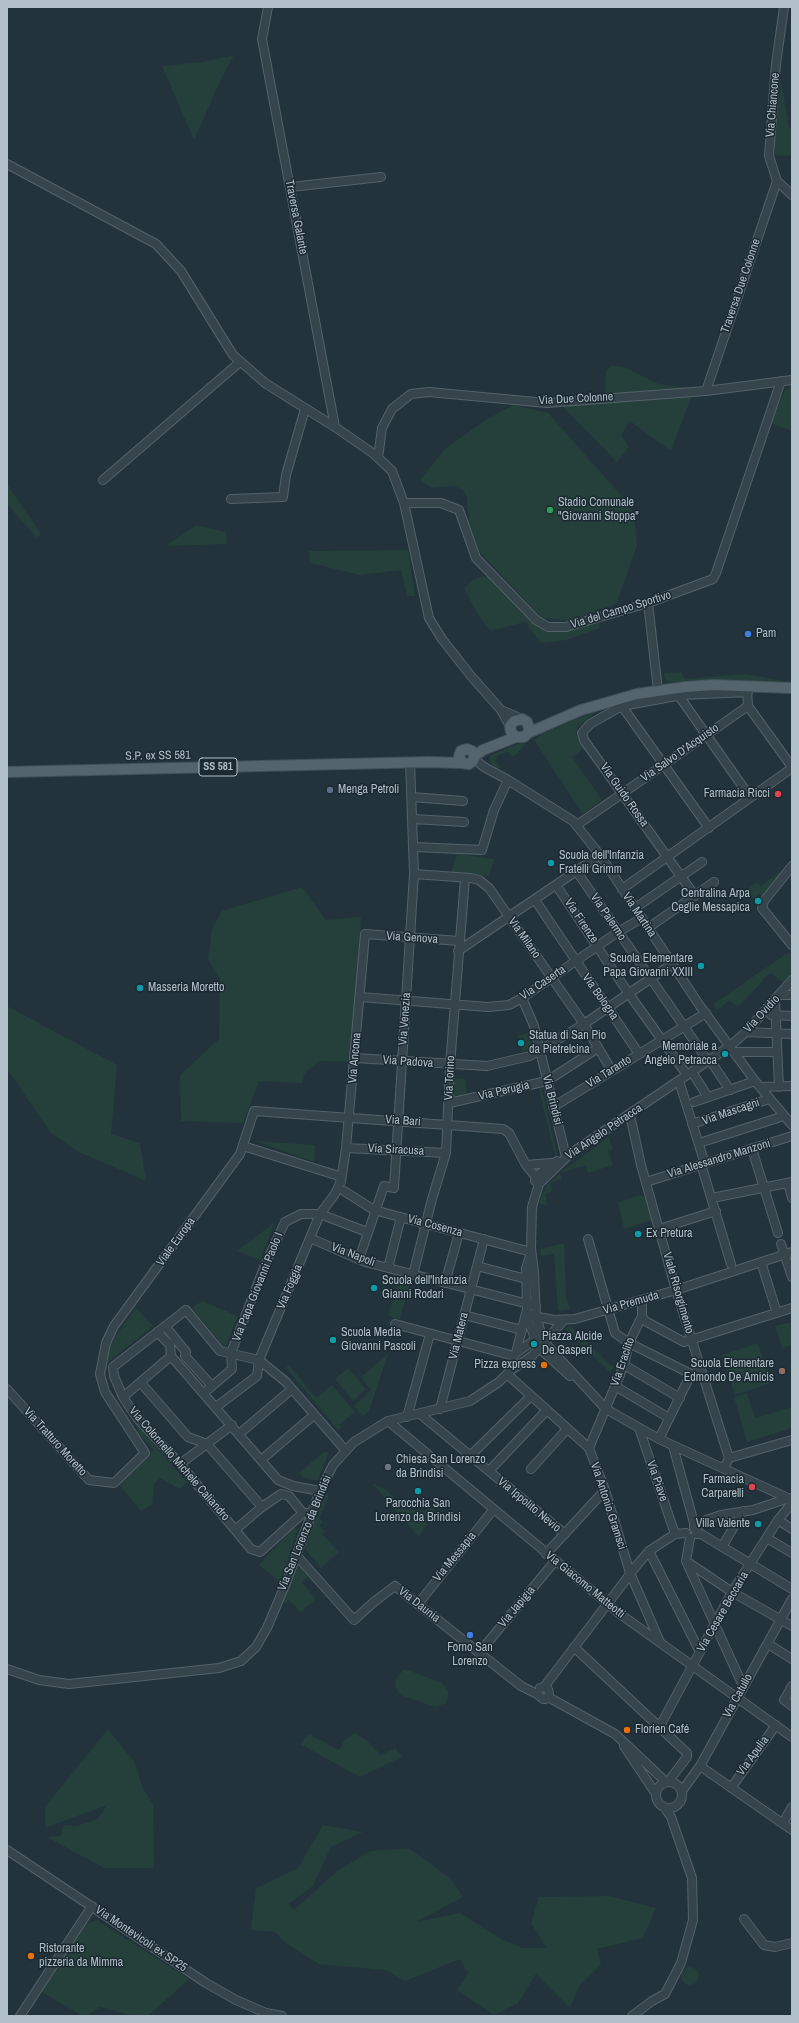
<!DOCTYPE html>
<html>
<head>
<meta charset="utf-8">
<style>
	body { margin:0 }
	#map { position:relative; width:799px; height:2023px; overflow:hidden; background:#22333c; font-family:"Archivo Narrow",sans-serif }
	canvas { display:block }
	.frame { position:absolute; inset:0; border:8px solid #b1bfc8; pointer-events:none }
</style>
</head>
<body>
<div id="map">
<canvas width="799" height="2023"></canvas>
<div class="frame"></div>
</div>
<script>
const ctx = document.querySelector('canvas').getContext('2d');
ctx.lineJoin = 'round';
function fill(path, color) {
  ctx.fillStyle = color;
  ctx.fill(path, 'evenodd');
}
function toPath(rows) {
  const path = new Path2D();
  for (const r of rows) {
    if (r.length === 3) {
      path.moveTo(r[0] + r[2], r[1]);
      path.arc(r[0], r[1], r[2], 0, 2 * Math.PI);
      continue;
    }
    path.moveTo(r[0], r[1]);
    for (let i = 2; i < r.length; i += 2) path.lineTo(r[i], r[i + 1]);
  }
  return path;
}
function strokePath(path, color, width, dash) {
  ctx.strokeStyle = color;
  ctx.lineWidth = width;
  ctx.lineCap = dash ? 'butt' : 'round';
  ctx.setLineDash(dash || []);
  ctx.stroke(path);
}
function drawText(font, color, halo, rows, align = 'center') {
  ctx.font = font + ' "Archivo Narrow",sans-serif';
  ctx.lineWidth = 3;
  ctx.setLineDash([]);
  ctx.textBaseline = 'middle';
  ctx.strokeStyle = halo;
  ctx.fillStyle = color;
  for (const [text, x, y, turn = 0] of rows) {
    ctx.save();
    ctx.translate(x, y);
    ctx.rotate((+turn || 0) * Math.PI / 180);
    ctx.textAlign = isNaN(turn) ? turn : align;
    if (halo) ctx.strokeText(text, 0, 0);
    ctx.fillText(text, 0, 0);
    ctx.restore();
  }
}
const green = toPath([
	[234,55,221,79,194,140,162,66,203,62],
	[781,81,789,127,792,128,792,156,775,155,774,135],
	[612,365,624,367,659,384,687,388,606,394,606,370],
	[792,385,792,431,771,423,784,392],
	[692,395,671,451,630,421,621,435,629,447,617,462,561,405],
	[513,405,548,413,626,501,634,514,637,546,616,604,570,621,541,618,480,552,469,525,467,498,463,490,454,486,431,488,420,480,446,448,486,420],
	[7,484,41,534,37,538,7,504],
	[196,525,226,532,227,544,166,546],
	[408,550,415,596,407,596,401,570,360,575,310,563,309,551],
	[480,577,488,577,529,621,540,628,556,631,599,621,600,628,567,640,541,643,525,622,490,631,478,615,464,588,473,580],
	[681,672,685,679,745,674,779,680,780,682,714,680,668,682,663,676,665,673],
	[598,710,577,728,576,734,585,748,572,757,602,800,583,814,534,740,542,734],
	[524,741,525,745,513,757,507,752,498,755,495,761,501,768,498,769,490,763,489,756],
	[457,854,494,859,489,876,451,872],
	[782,870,783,872,763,896,759,894,754,898,744,891,757,882,761,886],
	[302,887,326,920,361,917,351,1062,319,1061,304,1074,303,1083,259,1081,243,1123,181,1121,180,1075,219,1039,220,979,208,959,212,929,222,911],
	[789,952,792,956,792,972,783,982,771,973,763,979,764,980,738,1007,729,1001,717,1010,713,1004],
	[7,1006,117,1065,111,1134,140,1143,146,1181,79,1152,51,1133,7,1069],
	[529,1033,533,1048,522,1051,518,1035],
	[454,1078,465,1079,467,1096,452,1099],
	[539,1089,542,1089,557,1155,555,1155],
	[609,1137,613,1149,608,1151,613,1165,588,1173,586,1165,560,1173,562,1179,550,1183,553,1191,545,1194,548,1205,539,1204,547,1185,560,1173],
	[255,1141,315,1145,314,1162],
	[640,1195,646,1198,652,1220,624,1229,618,1202],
	[275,1222,260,1260,237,1251],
	[564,1243,566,1297,570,1309,558,1311,554,1254,540,1256,540,1249],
	[399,1278,411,1281,399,1321,388,1315],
	[202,1301,238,1316,225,1348,192,1308],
	[136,1308,153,1326,107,1363,109,1348,122,1327],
	[792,1322,792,1345,782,1348,775,1326],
	[571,1326,613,1368,610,1372,564,1328],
	[758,1343,771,1383,735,1395,722,1355],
	[388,1354,369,1411,363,1416,354,1406,371,1390,361,1377],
	[289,1365,316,1398,332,1385,355,1412,339,1425,341,1427,338,1430,286,1368],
	[348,1368,366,1389,353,1401,335,1379],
	[747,1393,755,1418,792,1407,792,1428,747,1442,734,1397],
	[136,1425,187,1482,180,1489,160,1478,154,1484,152,1505,141,1511,119,1484,154,1450,138,1433],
	[325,1451,329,1453,318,1480,315,1481,303,1477,299,1473],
	[372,1483,387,1490,405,1509,424,1511,431,1507,435,1510,419,1537],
	[324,1493,328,1494,328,1498,319,1518,323,1522,319,1525,325,1532,322,1534,339,1552,321,1568,306,1550,305,1546],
	[294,1527,298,1529,280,1582,259,1565],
	[296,1566,299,1566,308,1576,302,1583,316,1599,300,1612,289,1600,285,1605,284,1601],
	[403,1670,408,1670,442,1683,448,1691,448,1698,446,1703,436,1707,405,1697,398,1692,395,1686,396,1679],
	[108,1729,135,1763,142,1787,153,1804,154,1868,104,1868,47,1837,60,1836,64,1825,76,1826,98,1819,107,1805,45,1828,45,1807],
	[354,1733,365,1739,381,1755,395,1748,402,1757,360,1777,300,1744,309,1734,339,1750,344,1741],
	[323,1825,363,1832,331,1847,313,1886,288,1904,294,1910,336,1872,370,1851,409,1848,451,1879,463,1897,416,1922,460,1913,501,1939,522,1948,547,1948,531,1923,539,1897,609,1896,656,1908,643,1938,597,1949,601,1964,579,1986,570,2008,536,1974,518,2003,494,2015,457,1990,468,1973,460,1959,405,1981,385,1970,319,1964,287,1944,275,1932,251,1930,256,1888,298,1868],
	[97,1920,189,1979,148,2016,135,2016,100,2007,86,2016,83,2016,42,1992,44,1980,87,1923],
	[690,1976,9]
]);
const minor = toPath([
	[268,7,262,39,335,427],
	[784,7,776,64,769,156,777,181,792,195],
	[7,164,156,244,181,271,233,355,265,383,335,427,374,454,392,471,404,503,429,618,442,639,471,676,501,710,510,726],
	[291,187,381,177],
	[706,391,777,181],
	[378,458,382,428,392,409,411,394,429,392,547,403,706,391,792,380],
	[103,480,240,362],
	[231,499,283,497,286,475,305,409],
	[404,503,441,503,459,510,476,558,536,620,548,627,566,627,648,603,713,579,716,573,781,381],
	[648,603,658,690],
	[679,696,750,797],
	[619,702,709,828],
	[748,706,792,767],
	[501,710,522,719],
	[474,759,484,767,508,780,573,821,600,855,700,1006,755,1081,792,1125],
	[412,797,463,801],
	[413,819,464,822],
	[577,825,748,706,747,687],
	[414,847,482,850,494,810,508,780],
	[792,866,764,901,762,908,792,945],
	[577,872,708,1061],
	[414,874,471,878,479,880,489,888,584,1024,612,1071],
	[556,885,629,994,687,1075],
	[622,889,792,768],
	[695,896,584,740,582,733,590,724,622,706,682,695,748,692],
	[535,900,639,1054],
	[635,908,702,862],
	[648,928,714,882],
	[458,951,600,855],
	[780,995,792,995],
	[360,997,488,1007,509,1005,522,998,618,932,642,918],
	[522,998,534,1026,566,1157],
	[775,1000,779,1087],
	[771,1015,792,1016],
	[746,1032,792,1034],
	[735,1052,777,1052],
	[355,1058,487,1066,530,1056,584,1024,672,964],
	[710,1060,730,1090],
	[692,1072,708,1097],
	[679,1081,705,1164],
	[760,1087,792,1086],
	[694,1102,755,1081],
	[449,1103,547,1081,598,1048],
	[553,1107,706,1013],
	[630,1115,641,1165,676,1290,729,1458,724,1468],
	[692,1124,769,1099],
	[699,1143,784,1116],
	[243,1146,339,1176,341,1182],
	[346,1148,446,1153],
	[752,1149,778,1233],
	[701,1164,731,1264],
	[526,1165,551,1163],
	[535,1181,536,1177,549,1166,557,1161],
	[646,1182,792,1136],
	[788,1183,792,1198],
	[344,1191,374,1210,531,1252],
	[712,1198,792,1182],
	[659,1229,716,1211],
	[310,1238,365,1262,536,1306],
	[588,1239,615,1333,629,1343,691,1374,701,1371],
	[781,1244,792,1277],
	[359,1259,384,1186,394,1188,414,874,410,762],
	[761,1262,777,1313],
	[477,1266,526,1279],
	[388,1268,401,1217],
	[413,1275,432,1199,446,1153,450,1065,465,878],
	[445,1283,459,1233],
	[642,1300,642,1316,645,1321,684,1342,792,1308],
	[528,1313,529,1323,539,1348,570,1376],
	[464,1315,522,1330],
	[528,1315,554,1320,575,1319,676,1290,792,1252],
	[395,1324,514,1356],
	[165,1326,186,1352,185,1356,212,1386],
	[157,1332,170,1345,171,1356,278,1480,293,1486,320,1491],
	[544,1342,536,1317,534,1272,531,1248,532,1207,539,1184,570,1154,730,1046,746,1032,792,980],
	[516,1353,536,1339,544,1342,606,1409,659,1439,792,1500],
	[516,1353,527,1309,526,1268,531,1253],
	[624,1365,680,1398],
	[507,1374,589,1448,605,1490,630,1573,660,1642],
	[141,1383,188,1437,207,1444,262,1507],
	[615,1386,669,1418],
	[7,1389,89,1480,114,1483,145,1453,105,1392,100,1374,106,1343,114,1326,240,1154,254,1111,503,1129,509,1133,526,1165,536,1177,539,1184],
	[204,1393,232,1369,231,1353,265,1265,285,1222,301,1214,320,1214,367,1232],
	[123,1397,171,1356],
	[216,1407,257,1376,259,1360,320,1214,335,1194,341,1181,346,1148,365,934,459,941],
	[440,1409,484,1239],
	[420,1414,565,1534],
	[407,1417,430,1334],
	[388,1421,620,1614,792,1737],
	[639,1428,675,1534],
	[239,1434,292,1389],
	[659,1439,691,1374],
	[673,1446,694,1523,694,1528],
	[589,1448,624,1365,629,1343,642,1316],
	[470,1456,531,1396],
	[729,1458,792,1440],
	[261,1460,314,1415],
	[180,1464,232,1425],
	[531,1469,567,1429],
	[489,1471,547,1410],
	[311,1513,303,1513,260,1552,251,1549,180,1464,137,1418,123,1397,114,1376,113,1367,186,1310,220,1351,259,1360,286,1382,346,1451],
	[778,1520,792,1529],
	[695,1529,706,1520,721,1515,753,1510,789,1498],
	[235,1530,262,1507,281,1494,289,1496,303,1513],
	[696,1534,701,1534,792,1589],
	[690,1538,686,1561,743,1686],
	[767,1538,792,1553],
	[722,1547,743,1511],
	[649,1551,700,1652],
	[546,1554,605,1490],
	[296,1555,354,1620,375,1601,395,1586,521,1686,537,1694,543,1699,546,1699,549,1694,548,1689,544,1687],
	[686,1561,732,1592,792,1626],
	[418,1604,493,1510],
	[768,1644,792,1659],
	[574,1647,687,1753,687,1757,668,1782],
	[479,1653,555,1561],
	[7,1669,39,1680,69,1684,219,1668,241,1661,256,1647,267,1628,286,1583,320,1491,333,1465,354,1442,388,1421,470,1401,499,1382,511,1370,532,1356,563,1321],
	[792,1686,784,1700,792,1706],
	[540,1688,544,1687,637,1565,649,1551,675,1534,686,1533],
	[548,1697,615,1734,666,1782],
	[660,1726,732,1592,778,1520,792,1503],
	[624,1746,656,1794],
	[700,1766,792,1830],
	[669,1795,13],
	[731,1788,776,1725],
	[682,1791,700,1766,792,1599],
	[783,1823,792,1807],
	[7,1850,206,1983,236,2000,266,2013,282,2016],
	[744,1919,764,1945,775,1947,792,1943],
	[20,2016,92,1906],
	[632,2016,652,2001,665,1994,681,1963,693,1920,692,1878,671,1817,664,1807]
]);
const major = toPath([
	[528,733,581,710,637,694,685,687,713,685,792,688],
	[475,757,472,751,467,749,461,751,459,756,462,763,469,764,473,761,476,755,483,750,516,737,524,737,528,733,529,728,527,722,522,719,514,721,510,726,511,732,516,737],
	[7,772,429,762,462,763]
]);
const markers = [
	[550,510,4,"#2e9e5b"],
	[748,634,4,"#3f7fe0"],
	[330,790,4,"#5c6f8a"],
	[778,794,4,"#e0444e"],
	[551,863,4,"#0f9aa8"],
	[758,901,4,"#0f9aa8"],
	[701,966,4,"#0f9aa8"],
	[140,988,4,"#0f9aa8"],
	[521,1043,4,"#0f9aa8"],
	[725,1054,4,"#0f9aa8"],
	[638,1234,4,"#0f9aa8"],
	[374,1288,4,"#0f9aa8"],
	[333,1340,4,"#0f9aa8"],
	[534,1344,4,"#0f9aa8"],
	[544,1365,4,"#e8710a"],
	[782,1371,4,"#8d6e63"],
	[388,1467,4,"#6b7280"],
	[752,1487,4,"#e0444e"],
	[418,1491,4,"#0f9aa8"],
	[758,1524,4,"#0f9aa8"],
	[470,1635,4,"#3f7fe0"],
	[627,1730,4,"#e8710a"],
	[31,1956,4,"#e8710a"]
];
const shields = [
	[218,767,38]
];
const shieldNames = [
	["SS 581",218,767]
];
const streetNames = [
	["Via Chiancone",773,105,-85],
	["Traversa Galante",296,217,79],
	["Traversa Due Colonne",741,286,-71],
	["Via Due Colonne",576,399,-3],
	["Via del Campo Sportivo",621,610,-17],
	["Via Salvo D'Acquisto",680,753,-35],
	["S.P. ex SS 581",158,756,-1],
	["Via Guido Rossa",624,795,55],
	["Via Martina",639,915,56],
	["Via Palermo",608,917,56],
	["Via Firenze",581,921,56],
	["Via Genova",412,938,4],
	["Via Milano",524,938,55],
	["Via Caserta",543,983,-34],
	["Via Bologna",600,997,55],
	["Via Ovidio",762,1014,-47],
	["Via Venezia",405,1019,-86],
	["Via Ancona",355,1058,-85],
	["Via Padova",408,1062,4],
	["Via Taranto",609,1072,-32],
	["Via Torino",450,1078,-87],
	["Via Perugia",504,1091,-13],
	["Via Brindisi",552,1100,76],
	["Via Mascagni",731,1112,-19],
	["Via Bari",403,1121,4],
	["Via Angelo Petracca",604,1132,-34],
	["Via Siracusa",396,1150,3],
	["Via Alessandro Manzoni",719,1159,-17],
	["Via Cosenza",435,1226,15],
	["Viale Europa",176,1242,-54],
	["Via Napoli",353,1255,21],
	["Via Papa Giovanni Paolo I",258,1287,-68],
	["Via Foggia",290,1287,-67],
	["Viale Risorgimento",678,1293,74],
	["Via Premuda",631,1303,-16],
	["Via Matera",459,1336,-76],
	["Via Eraclito",623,1362,-71],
	["Via Tratturo Moretto",55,1442,48],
	["Via Colonnello Michele Caliandro",179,1464,49],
	["Via Piave",657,1481,71],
	["Via Ippolito Nevio",529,1505,40],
	["Via Antonio Gramsci",608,1506,72],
	["Via San Lorenzo da Brindisi",305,1533,-68],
	["Via Messapia",455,1557,-51],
	["Via Giacomo Matteotti",585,1585,39],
	["Via Daunia",419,1605,38],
	["Via Japigia",517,1607,-50],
	["Via Cesare Beccaria",723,1612,-60],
	["Via Catullo",738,1696,-61],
	["Via Apulia",753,1756,-54],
	["Via Montevicoli ex SP25",141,1939,34]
];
const poiNames = [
	["Stadio Comunale",558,503],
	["\"Giovanni Stoppa\"",558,517],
	["Pam",756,634],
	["Menga Petroli",338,790],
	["Farmacia Ricci",770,794,"right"],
	["Scuola dell'Infanzia",559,856],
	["Fratelli Grimm",559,870],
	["Centralina Arpa",750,894,"right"],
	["Ceglie Messapica",750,908,"right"],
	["Scuola Elementare",693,959,"right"],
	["Papa Giovanni XXIII",693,973,"right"],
	["Masseria Moretto",148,988],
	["Statua di San Pio",529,1036],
	["da Pietrelcina",529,1050],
	["Memoriale a",717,1047,"right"],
	["Angelo Petracca",717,1061,"right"],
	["Ex Pretura",646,1234],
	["Scuola dell'Infanzia",382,1281],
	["Gianni Rodari",382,1295],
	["Scuola Media",341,1333],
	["Giovanni Pascoli",341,1347],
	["Piazza Alcide",542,1337],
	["De Gasperi",542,1351],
	["Scuola Elementare",774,1364,"right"],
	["Edmondo De Amicis",774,1378,"right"],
	["Pizza express",536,1365,"right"],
	["Chiesa San Lorenzo",396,1460],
	["da Brindisi",396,1474],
	["Farmacia",744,1480,"right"],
	["Carparelli",744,1494,"right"],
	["Parocchia San",418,1504,"center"],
	["Lorenzo da Brindisi",418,1518,"center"],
	["Villa Valente",750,1524,"right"],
	["Forno San",470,1648,"center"],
	["Lorenzo",470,1662,"center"],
	["Florien Café",635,1730],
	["Ristorante",39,1949],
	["pizzeria da Mimma",39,1963]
];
fill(green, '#253f3b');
strokePath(minor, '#54626a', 10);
strokePath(major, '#425058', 12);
strokePath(minor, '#36444c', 8);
strokePath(major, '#54646c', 10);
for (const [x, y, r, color] of markers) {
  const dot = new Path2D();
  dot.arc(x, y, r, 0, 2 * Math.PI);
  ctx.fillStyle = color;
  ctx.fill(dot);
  strokePath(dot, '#1b2931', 1.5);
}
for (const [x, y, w] of shields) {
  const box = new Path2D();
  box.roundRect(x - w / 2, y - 9, w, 18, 3);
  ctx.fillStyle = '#1b2931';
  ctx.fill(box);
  strokePath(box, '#b1bfc8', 1);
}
drawText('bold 11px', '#b1bfc8', null, shieldNames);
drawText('12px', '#b1bfc8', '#1b2931', streetNames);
drawText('12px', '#b1bfc8', '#1b2931', poiNames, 'left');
</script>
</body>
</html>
